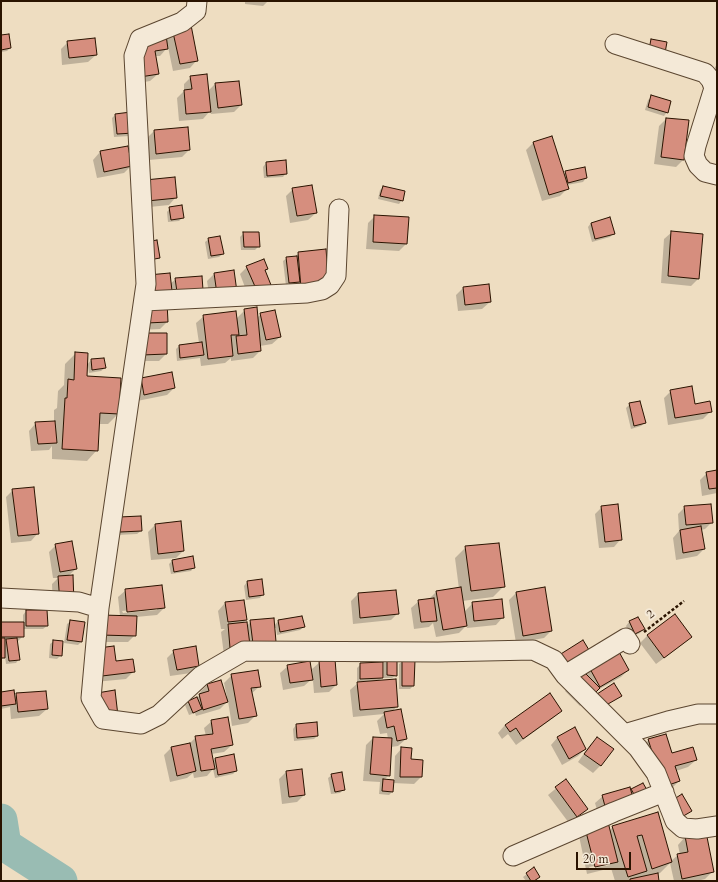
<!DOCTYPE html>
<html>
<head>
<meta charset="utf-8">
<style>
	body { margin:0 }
	#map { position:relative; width:718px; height:882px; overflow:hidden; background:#eeddc1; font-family:Cardo,serif }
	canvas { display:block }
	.frame { position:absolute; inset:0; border:2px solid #2a1300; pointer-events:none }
	.scale { position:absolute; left:576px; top:852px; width:55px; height:18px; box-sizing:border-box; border:2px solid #2a1300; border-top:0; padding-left:5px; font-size:12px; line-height:14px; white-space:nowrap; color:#2a1300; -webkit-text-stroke:3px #f4e9d7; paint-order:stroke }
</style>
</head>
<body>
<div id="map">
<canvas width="718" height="882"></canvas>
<div class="frame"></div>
<div class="scale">20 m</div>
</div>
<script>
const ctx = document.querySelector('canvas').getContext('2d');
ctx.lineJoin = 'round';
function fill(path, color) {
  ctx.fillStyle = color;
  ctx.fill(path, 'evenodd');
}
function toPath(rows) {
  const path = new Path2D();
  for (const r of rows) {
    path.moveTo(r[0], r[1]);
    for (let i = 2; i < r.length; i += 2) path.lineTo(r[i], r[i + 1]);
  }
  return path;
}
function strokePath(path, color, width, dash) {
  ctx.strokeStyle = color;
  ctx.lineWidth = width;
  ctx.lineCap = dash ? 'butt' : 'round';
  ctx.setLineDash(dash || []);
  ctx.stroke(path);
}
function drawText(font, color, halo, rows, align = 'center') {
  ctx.font = font + ' Cardo,serif';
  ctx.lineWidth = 4;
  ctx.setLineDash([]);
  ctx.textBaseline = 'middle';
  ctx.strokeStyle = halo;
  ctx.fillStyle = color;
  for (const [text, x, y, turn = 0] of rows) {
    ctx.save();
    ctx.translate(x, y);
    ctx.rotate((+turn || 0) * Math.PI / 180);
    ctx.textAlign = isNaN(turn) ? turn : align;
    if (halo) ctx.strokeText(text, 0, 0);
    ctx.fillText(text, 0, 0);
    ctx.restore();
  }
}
const shadow = toPath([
	[245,1,268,1,263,6,245,4],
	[173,29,197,60,190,68,173,71,168,47,160,56,155,56,158,74,150,81,133,84,127,48,134,41],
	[1,36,10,48,7,51,1,52],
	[68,42,96,55,88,62,62,65,61,49],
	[717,65,717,85,712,84,715,67],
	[191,77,208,91,215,84,241,105,234,112,211,114,210,111,203,119,179,121,177,98,184,91,184,84],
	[652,97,667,112,664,116,645,110,648,100],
	[130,113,129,136,114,137,112,118,115,115],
	[666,119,688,121,683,160,676,167,654,164,659,126],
	[154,131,189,150,182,157,149,160,147,138],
	[533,143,563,175,566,172,586,178,583,182,567,185,568,188,560,196,542,201,526,150],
	[127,147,131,166,124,173,97,178,93,160,100,152],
	[266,163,286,173,283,177,264,178,263,167],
	[383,187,402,200,399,204,378,199,380,190],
	[138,188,176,197,169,205,140,208],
	[293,189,316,213,308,220,290,223,286,196],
	[170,208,183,217,179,221,168,222,167,212],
	[375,216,406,244,399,251,366,249,368,223],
	[591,223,614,233,610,237,592,242,588,227],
	[672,232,698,279,691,286,661,283,664,239],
	[244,233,259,246,255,250,241,250,240,237],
	[209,239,223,254,219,257,208,259,205,242],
	[299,253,321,293,286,286,283,261,287,258,294,257],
	[247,267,267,269,249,298,240,274],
	[233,271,210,301,207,281,214,274],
	[201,277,170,299,170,284,176,279],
	[463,288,490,302,482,309,458,311,456,295],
	[245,310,257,318,261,314,280,337,272,344,260,346,260,351,253,358,231,361,231,358,225,363,201,366,200,358,177,361,176,349,179,346,199,343,196,323,204,316,236,319],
	[239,333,239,336,235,337],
	[139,312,167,322,160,329,140,330],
	[134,342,166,354,159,361,135,361],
	[76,353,87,365,91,360,103,359,105,368,101,371,89,373,88,366,87,366,86,377,119,413,108,424,99,424,97,450,87,461,52,459,52,446,49,450,31,451,29,431,36,423,54,422,54,410,57,408,58,391,64,385,65,364],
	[141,379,174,388,167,395,137,401],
	[671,391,694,405,711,411,703,419,668,425,664,398],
	[630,404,645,423,641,426,631,429,626,408],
	[717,471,717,493,702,496,700,480,707,473],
	[13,490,38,533,31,541,11,543,6,497],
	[602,507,621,539,614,547,599,548,595,514],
	[685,507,712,522,705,529,701,530,704,549,697,556,676,560,673,538,679,531,678,514],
	[116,522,141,531,137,534,117,535],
	[155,525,183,551,176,558,151,560,148,532],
	[56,545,76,569,68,576,66,610,53,610,52,584,58,578,53,578,49,552],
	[466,547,503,587,493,597,462,601,464,612,473,603,503,617,496,625,467,628,467,625,459,633,436,637,433,623,429,627,414,629,411,608,419,601,429,599,436,592,459,589,455,558],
	[172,561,194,567,191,571,171,574,169,564],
	[247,582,263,594,260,598,246,600,244,586],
	[126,590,164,608,157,615,136,617,135,635,128,642,94,642,120,616,118,597],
	[157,608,157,610,123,613,122,611],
	[516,593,551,631,544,638,516,643,509,600],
	[358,594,398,613,391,620,353,624,351,601],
	[225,603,246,620,242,624,247,626,251,621,274,626,278,621,304,627,300,630,277,635,276,628,274,628,275,642,224,655,221,632,225,629,221,629,218,611],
	[26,611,47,626,43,629,23,629,23,636,17,642,19,659,16,663,6,664,5,656,1,660,1,623,23,623,23,615],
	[675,615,690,637,683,644,656,664,640,643,647,636],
	[638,618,643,629,640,633,631,637,626,626,629,622],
	[71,621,84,623,81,642,78,645,64,643,67,624],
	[54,641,61,655,57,659,49,658,50,644],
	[174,651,198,665,191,673,170,676,167,658],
	[388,657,396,675,392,678,384,678,384,660],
	[403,661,413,686,410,689,399,689,399,664],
	[115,662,134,671,126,679,95,682],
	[320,662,336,685,329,692,314,693,312,669],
	[361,664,382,678,378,681,397,706,392,712,406,739,398,746,391,747,389,775,384,780,394,781,395,756,402,748,421,777,414,784,393,783,392,792,389,795,379,794,380,782,363,781,366,745,373,738,388,739,387,733,380,734,377,721,384,714,353,717,350,690,359,682,357,682,357,668],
	[288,666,312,679,304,686,283,690,280,673],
	[589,667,628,670,621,677,594,692,580,706,565,691],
	[232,675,260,686,251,694,255,716,248,723,232,726,228,701,220,709,196,716,195,713,189,715,185,705,201,695,200,692,207,685,227,697,224,683],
	[1,693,14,697,17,694,47,709,39,716,11,719,10,707,1,709],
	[561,711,553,718,516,745,508,734,502,739,498,733,505,725],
	[212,721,232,745,224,752,211,754,213,761,215,759,233,755,236,771,233,774,215,778,213,769,207,776,194,778,193,773,187,778,170,782,164,755,171,748,189,744,196,737,206,736,204,728],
	[296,725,317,736,314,739,294,741,293,729],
	[558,737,585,749,578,756,562,765,551,745],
	[597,738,601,765,593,773,578,762,590,745],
	[649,740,671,755,696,760,688,767,676,771,679,781,672,788,641,747],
	[301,770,304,795,297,802,282,804,279,779,286,772],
	[332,775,344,789,340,793,331,794,328,778],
	[565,781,587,809,569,823,548,795],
	[632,790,642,793,599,817,595,803,603,796,630,792],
	[657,813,671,861,678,855,680,855,678,845,685,837,712,872,705,879,697,881,674,881,670,863,660,873,657,874,658,881,615,881,611,868,587,874,579,836,586,829,609,831,613,827],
	[610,863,610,865,590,869,589,867],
	[527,874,539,877,535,881,526,881,523,877]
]);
const river = toPath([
	[1,820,5,845,61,881]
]);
const building = toPath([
	[191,25,198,61,180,64,172,28,191,25],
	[9,34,11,48,1,50,1,35,9,34],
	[166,35,168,49,155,51,159,74,140,77,133,40,166,35],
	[95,38,97,55,69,58,67,41,95,38],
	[651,39,667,42,665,53,649,50,651,39],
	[207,74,211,112,186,114,184,90,192,89,190,76,207,74],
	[239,81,242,105,218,108,215,83,239,81],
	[651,95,671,101,668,113,648,107,651,95],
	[131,112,134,133,117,134,115,114,131,112],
	[666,118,689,120,684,160,661,157,666,118],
	[188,127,190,150,156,154,154,130,188,127],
	[552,136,569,189,549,195,533,142,552,136],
	[128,146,132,166,104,172,100,151,128,146],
	[286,160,287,174,267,176,266,162,286,160],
	[585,167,587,178,568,183,565,171,585,167],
	[175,177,177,198,147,201,145,180,175,177],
	[312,185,317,213,297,216,292,188,312,185],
	[383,186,405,191,403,201,380,196,383,186],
	[182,205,184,218,171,220,169,207,182,205],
	[374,215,409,217,407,244,373,242,374,215],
	[610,217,615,234,595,239,591,223,610,217],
	[671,231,703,234,699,279,668,276,671,231],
	[243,232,259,232,260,247,244,247,243,232],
	[220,236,224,254,211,256,208,238,220,236],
	[157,240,160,258,149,260,146,242,157,240],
	[326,249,329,286,301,288,298,252,326,249],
	[297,256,300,282,289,283,286,257,297,256],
	[264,259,268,269,265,270,271,285,257,291,246,266,264,259],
	[234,270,237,292,217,294,214,273,234,270],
	[170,273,172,291,149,293,148,275,170,273],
	[202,276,203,290,177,292,175,278,202,276],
	[489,284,491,302,465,305,463,287,489,284],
	[167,302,168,322,147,323,146,303,167,302],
	[257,307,261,351,238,354,236,336,247,335,244,309,257,307],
	[275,310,281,337,266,340,260,313,275,310],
	[236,311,239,335,231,335,233,356,208,359,203,315,236,311],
	[141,333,167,333,167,354,142,355,141,333],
	[202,342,204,355,180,358,179,345,202,342],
	[75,352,88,353,87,376,121,378,119,414,100,413,98,451,62,449,65,398,67,398,68,379,74,380,75,352],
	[104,358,106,368,92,370,91,359,104,358],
	[172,372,175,388,144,395,141,378,172,372],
	[692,386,695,404,710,401,712,412,675,418,670,390,692,386],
	[640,401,646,423,634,426,629,403,640,401],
	[55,421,57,443,38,444,35,422,55,421],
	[717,470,717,488,709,489,706,472,717,470],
	[34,487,39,534,18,536,12,489,34,487],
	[618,504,622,540,605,542,601,506,618,504],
	[711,504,713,523,686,525,684,506,711,504],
	[141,516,142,531,120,532,119,517,141,516],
	[181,521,184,551,158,554,155,524,181,521],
	[701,526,705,549,683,553,680,530,701,526],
	[72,541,77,569,60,572,55,544,72,541],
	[499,543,505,587,471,591,465,546,499,543],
	[193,556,195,568,174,572,172,560,193,556],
	[73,575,74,603,60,604,58,576,73,575],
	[262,579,264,595,249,597,247,581,262,579],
	[162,585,165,608,127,612,125,589,162,585],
	[461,587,467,626,443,630,436,591,461,587],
	[545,587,552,631,523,636,516,592,545,587],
	[396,590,399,614,360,618,358,593,396,590],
	[434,598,437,621,421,622,418,600,434,598],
	[502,599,504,618,474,621,472,602,502,599],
	[244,600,247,620,228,622,225,602,244,600],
	[26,610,47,610,48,626,26,626,26,610],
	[675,614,692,637,664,658,647,635,675,614],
	[102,615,137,616,136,636,101,635,102,615],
	[302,616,305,627,280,632,278,620,302,616],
	[638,617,645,629,635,634,629,621,638,617],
	[274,618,276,642,253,644,250,620,274,618],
	[70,620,85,622,82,642,67,640,70,620],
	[1,622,24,622,24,637,1,637,1,622],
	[247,622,250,645,230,648,228,624,247,622],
	[1,638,5,638,5,658,1,658,1,638],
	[17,638,20,660,9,661,6,639,17,638],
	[53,640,63,641,62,656,52,655,53,640],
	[583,640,592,655,564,672,556,657,583,640],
	[114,646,116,661,133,659,135,672,102,676,98,648,114,646],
	[196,646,199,666,177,670,173,650,196,646],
	[618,650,629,670,600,687,589,667,618,650],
	[387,656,397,656,397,676,387,675,387,656],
	[335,659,337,685,321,687,319,661,335,659],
	[402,660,415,660,414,686,402,686,402,660],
	[310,661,313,680,290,683,287,665,310,661],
	[383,662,383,678,360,679,360,663,383,662],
	[258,670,261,687,251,688,257,716,239,719,231,674,258,670],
	[583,671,600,688,588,700,571,683,583,671],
	[396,679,398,707,360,710,357,682,396,679],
	[221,680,228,702,203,710,199,694,209,691,207,684,221,680],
	[614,683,622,696,601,708,594,696,614,683],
	[14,690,16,704,1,706,1,692,14,690],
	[115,690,118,716,100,718,97,693,115,690],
	[46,691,48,709,18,712,16,693,46,691],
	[550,693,562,711,523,739,516,728,510,732,505,725,550,693],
	[197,697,202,709,193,713,188,701,197,697],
	[401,709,407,739,397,741,394,726,387,728,384,712,401,709],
	[228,717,233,745,211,749,215,769,201,771,195,736,213,734,211,720,228,717],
	[317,722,318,736,297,738,296,724,317,722],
	[575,727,586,749,569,759,557,737,575,727],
	[666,734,672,753,693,747,697,760,675,766,680,781,663,787,648,739,666,734],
	[373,737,392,738,390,776,370,774,373,737],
	[597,737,614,749,601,766,584,754,597,737],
	[190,743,196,771,177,776,171,747,190,743],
	[401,747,412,748,411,759,423,760,422,777,400,777,401,747],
	[234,754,237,771,218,775,215,758,234,754],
	[302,769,305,795,289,797,286,771,302,769],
	[342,772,345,790,335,792,331,774,342,772],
	[383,779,394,780,393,792,382,791,383,779],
	[566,779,588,809,577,817,555,787,566,779],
	[643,783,647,790,635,796,631,789,643,783],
	[630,787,634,802,606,810,602,795,630,787],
	[682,794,692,811,680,818,671,801,682,794],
	[658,812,672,862,652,869,642,835,637,836,647,871,628,877,612,826,658,812],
	[608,822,618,862,595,867,585,828,608,822],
	[706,832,714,872,682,879,677,854,688,852,685,836,706,832],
	[534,867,540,877,534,881,531,881,526,873,534,867],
	[658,873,659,881,630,881,630,879,658,873]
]);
const path = toPath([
	[644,632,684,601]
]);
const minor = toPath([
	[197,1,196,11,182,22,140,39,134,56,146,284,99,608,91,698,103,719,141,724,159,715,201,676,244,651,438,652,533,650,554,660,565,675,638,748,656,773,675,821,683,828,697,829,717,826],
	[615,44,705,73,711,80,714,88,696,146,694,156,698,165,705,172,717,175],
	[144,301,307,293,322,290,330,285,336,276,339,209],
	[1,598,79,602,99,608],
	[565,675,626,638,630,644],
	[624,734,668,721,698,714,717,714],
	[513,856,614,812,664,792]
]);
const streetNames = [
	["2",651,615,-38]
];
fill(shadow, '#0003');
strokePath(river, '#99bcb3', 33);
fill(building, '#d68e7e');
strokePath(building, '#2a1300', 1);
strokePath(minor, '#5b4630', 21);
strokePath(path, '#2a1300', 2.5, [3, 2]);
strokePath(minor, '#f4e9d7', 19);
drawText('12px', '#2a1300', '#f4e9d7', streetNames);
</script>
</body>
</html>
